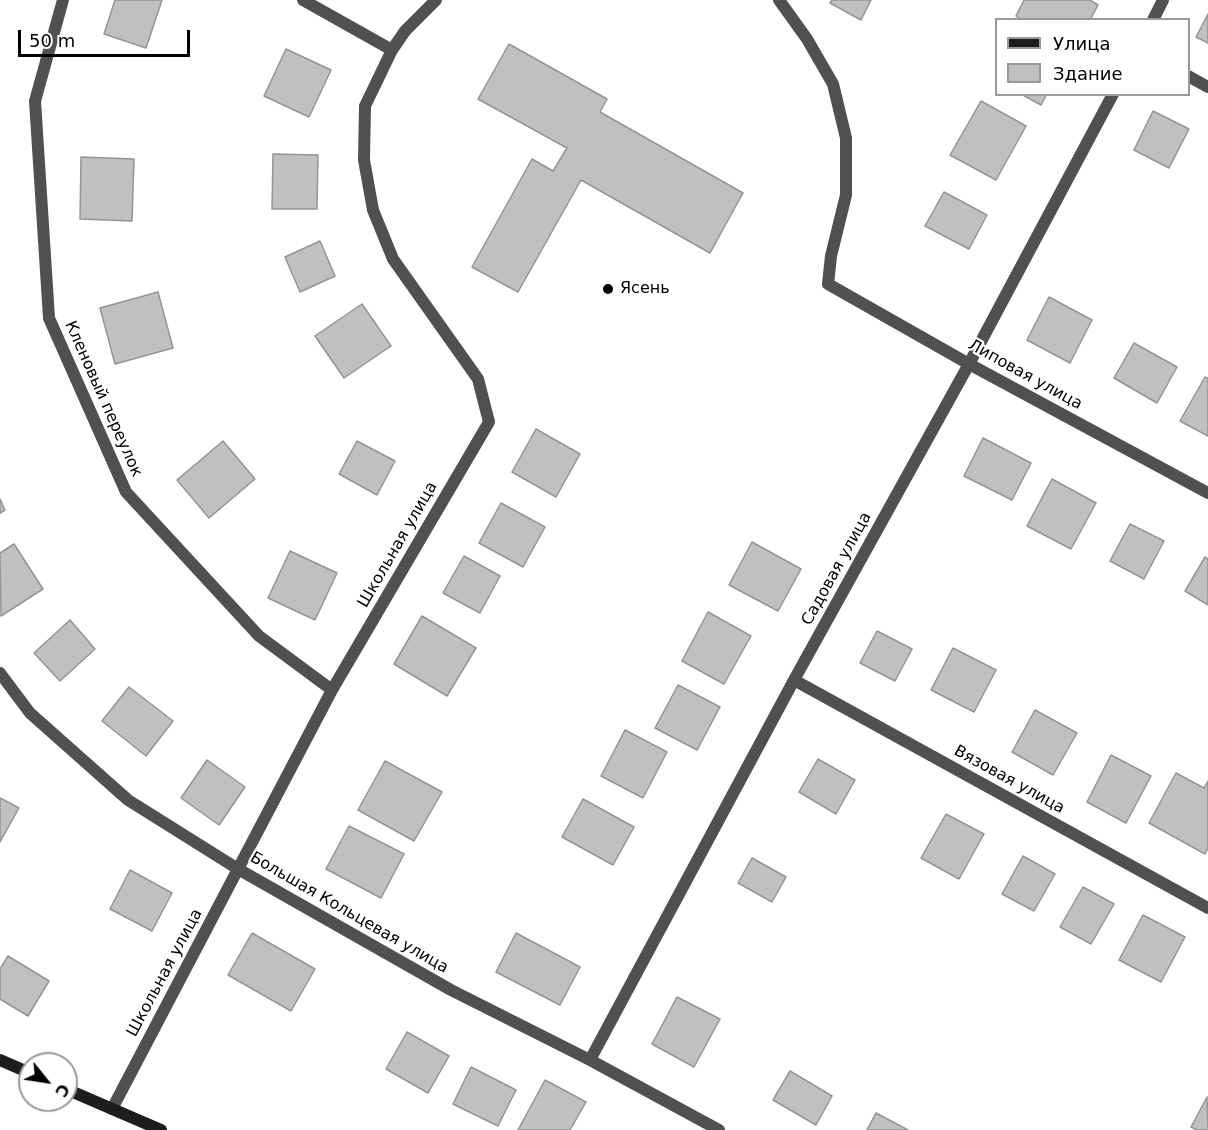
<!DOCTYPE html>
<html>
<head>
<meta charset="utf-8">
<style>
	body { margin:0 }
	#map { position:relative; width:1208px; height:1130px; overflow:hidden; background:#fff; font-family:"DejaVu Sans",sans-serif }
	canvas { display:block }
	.legend { position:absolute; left:995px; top:18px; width:195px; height:78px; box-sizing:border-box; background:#fff; border:2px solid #999; margin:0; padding:8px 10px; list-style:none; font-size:18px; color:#000 }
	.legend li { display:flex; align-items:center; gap:12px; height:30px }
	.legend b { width:30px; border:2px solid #999 }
	.north { position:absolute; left:18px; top:1052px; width:60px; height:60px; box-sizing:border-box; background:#fff; border:2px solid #999; border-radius:50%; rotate:120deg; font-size:16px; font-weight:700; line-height:24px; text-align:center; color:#000 }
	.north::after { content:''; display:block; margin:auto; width:21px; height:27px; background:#000; clip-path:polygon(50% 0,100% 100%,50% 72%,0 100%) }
	.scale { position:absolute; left:18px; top:30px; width:172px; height:27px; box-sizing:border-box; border:3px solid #000; border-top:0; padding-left:8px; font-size:18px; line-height:21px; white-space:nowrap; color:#000; -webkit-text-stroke:4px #fff; paint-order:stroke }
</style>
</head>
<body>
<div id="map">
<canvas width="1208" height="1130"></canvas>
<ul class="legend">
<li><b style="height:8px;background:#1d1d1d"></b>Улица</li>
<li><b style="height:16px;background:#c0c0c0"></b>Здание</li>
</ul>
<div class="north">С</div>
<div class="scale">50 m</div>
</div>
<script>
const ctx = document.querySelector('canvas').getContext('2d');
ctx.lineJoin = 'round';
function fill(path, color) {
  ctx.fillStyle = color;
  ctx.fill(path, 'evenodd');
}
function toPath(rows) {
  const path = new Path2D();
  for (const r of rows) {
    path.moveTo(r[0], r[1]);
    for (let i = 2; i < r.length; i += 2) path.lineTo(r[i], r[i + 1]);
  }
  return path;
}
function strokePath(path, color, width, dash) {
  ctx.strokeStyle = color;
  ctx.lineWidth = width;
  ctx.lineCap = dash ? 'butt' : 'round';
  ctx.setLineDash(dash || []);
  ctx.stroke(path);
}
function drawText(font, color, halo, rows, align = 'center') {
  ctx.font = font + ' "DejaVu Sans",sans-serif';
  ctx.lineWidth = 4.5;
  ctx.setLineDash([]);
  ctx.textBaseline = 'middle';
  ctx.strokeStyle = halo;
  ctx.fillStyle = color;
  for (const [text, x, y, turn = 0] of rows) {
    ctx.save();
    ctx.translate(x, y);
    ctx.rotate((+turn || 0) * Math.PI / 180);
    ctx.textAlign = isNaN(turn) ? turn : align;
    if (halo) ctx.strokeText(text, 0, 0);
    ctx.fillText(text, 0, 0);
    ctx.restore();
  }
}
const building = toPath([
	[115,0,162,0,146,48,104,34,115,0],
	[832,0,871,0,861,20,830,3,832,0],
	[1024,0,1090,0,1098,5,1090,20,1022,20,1016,16,1024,0],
	[1208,14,1208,43,1196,37,1208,14],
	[509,44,607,99,600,112,743,193,710,253,581,180,518,292,472,267,532,159,553,171,567,148,478,99,509,44],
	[286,49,331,70,309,117,264,96,286,49],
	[1021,94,1047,94,1041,105,1021,94],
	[981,101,1026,126,996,180,950,155,981,101],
	[1153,111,1189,129,1169,168,1134,150,1153,111],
	[273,154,318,155,317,209,272,209,273,154],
	[81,157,134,159,132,221,80,219,81,157],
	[944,192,987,215,969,249,925,226,944,192],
	[320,241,335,276,300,292,285,257,320,241],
	[158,292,173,348,115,364,100,308,158,292],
	[1049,297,1092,320,1070,363,1027,340,1049,297],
	[362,304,391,346,344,378,315,336,362,304],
	[1134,343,1177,367,1157,403,1114,378,1134,343],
	[1205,377,1208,378,1208,436,1180,421,1205,377],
	[536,429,580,454,556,497,512,472,536,429],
	[983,438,1031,463,1012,500,964,476,983,438],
	[223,441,255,479,209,518,177,480,223,441],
	[357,441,395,461,377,495,339,474,357,441],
	[1052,479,1096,503,1071,549,1027,526,1052,479],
	[0,499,5,510,0,513,0,499],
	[501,503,545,527,523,567,479,543,501,503],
	[1130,524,1164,541,1144,579,1110,561,1130,524],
	[752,542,801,569,778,611,729,585,752,542],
	[14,544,43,589,1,616,0,553,14,544],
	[290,551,337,573,315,620,268,598,290,551],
	[464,556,500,576,480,613,443,593,464,556],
	[1205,557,1208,559,1208,605,1185,591,1205,557],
	[708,612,751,636,724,684,682,661,708,612],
	[422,616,476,648,447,696,394,664,422,616],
	[70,620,95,649,60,681,34,653,70,620],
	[877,631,912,649,895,681,860,663,877,631],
	[953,648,996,670,974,712,931,690,953,648],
	[678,685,720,707,697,750,655,728,678,685],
	[129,687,173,721,146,756,102,721,129,687],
	[1035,710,1077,733,1053,775,1012,752,1035,710],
	[625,730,667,752,643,798,601,776,625,730],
	[1111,755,1151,776,1126,823,1087,802,1111,755],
	[818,759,855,780,836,814,799,792,818,759],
	[207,760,245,787,219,825,181,798,207,760],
	[385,761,442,792,414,841,358,810,385,761],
	[1176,773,1204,788,1208,781,1208,848,1205,854,1149,823,1176,773],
	[0,798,19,808,0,842,0,798],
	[583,799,634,827,613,865,562,837,583,799],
	[946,814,984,834,959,879,921,858,946,814],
	[349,826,404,854,381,898,326,869,349,826],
	[1023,856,1055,874,1034,911,1002,894,1023,856],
	[752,858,786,877,772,902,738,883,752,858],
	[130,870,172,893,152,931,110,909,130,870],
	[1083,887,1114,904,1091,944,1060,927,1083,887],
	[1143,915,1185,937,1161,982,1119,960,1143,915],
	[252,933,315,969,291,1011,228,975,252,933],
	[516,933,580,967,560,1005,496,972,516,933],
	[8,956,49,981,28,1016,0,999,0,969,8,956],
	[677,997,720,1019,694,1067,652,1044,677,997],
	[407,1032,449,1056,428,1093,386,1069,407,1032],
	[471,1067,516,1090,498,1126,453,1104,471,1067],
	[790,1071,832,1096,816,1125,773,1100,790,1071],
	[545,1080,586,1102,570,1130,518,1130,545,1080],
	[1207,1097,1208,1130,1197,1130,1191,1127,1207,1097],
	[876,1113,908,1130,867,1130,876,1113]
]);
const street = toPath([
	[63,0,35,101,49,318,126,492,259,636,332,690],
	[303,0,392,50],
	[779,0,807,39,833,84,846,138,846,195,831,256,828,284,969,364,1208,493],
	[1153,20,1163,0],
	[1188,76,1208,87],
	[0,673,30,713,128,800,238,869,451,990,590,1060,719,1130],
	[794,680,1208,908],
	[590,1060,794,680,969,364,1113,94],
	[112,1109,332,690,489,422,478,379,393,259,373,210,364,160,365,106,392,50,405,31,436,0]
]);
const secondary = toPath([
	[0,1060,30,1073],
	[66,1089,161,1130]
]);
const markers = [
	[608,289,6,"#000"]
];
const poiNames = [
	["Ясень",620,289]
];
const streetNames = [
	["Липовая улица",1025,375,29],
	["Кленовый переулок",103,399,66],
	["Школьная улица",398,545,-60],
	["Садовая улица",837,569,-61],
	["Вязовая улица",1009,780,29],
	["Большая Кольцевая улица",349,913,30],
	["Школьная улица",165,973,-62]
];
fill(building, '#c0c0c0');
strokePath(building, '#949494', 1.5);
strokePath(street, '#505050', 12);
strokePath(secondary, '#1d1d1d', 12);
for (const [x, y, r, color] of markers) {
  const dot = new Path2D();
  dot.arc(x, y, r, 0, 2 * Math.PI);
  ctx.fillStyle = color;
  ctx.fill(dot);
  strokePath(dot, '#fff', 2);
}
drawText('16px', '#000', '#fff', poiNames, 'left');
drawText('16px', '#000', '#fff', streetNames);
</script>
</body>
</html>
